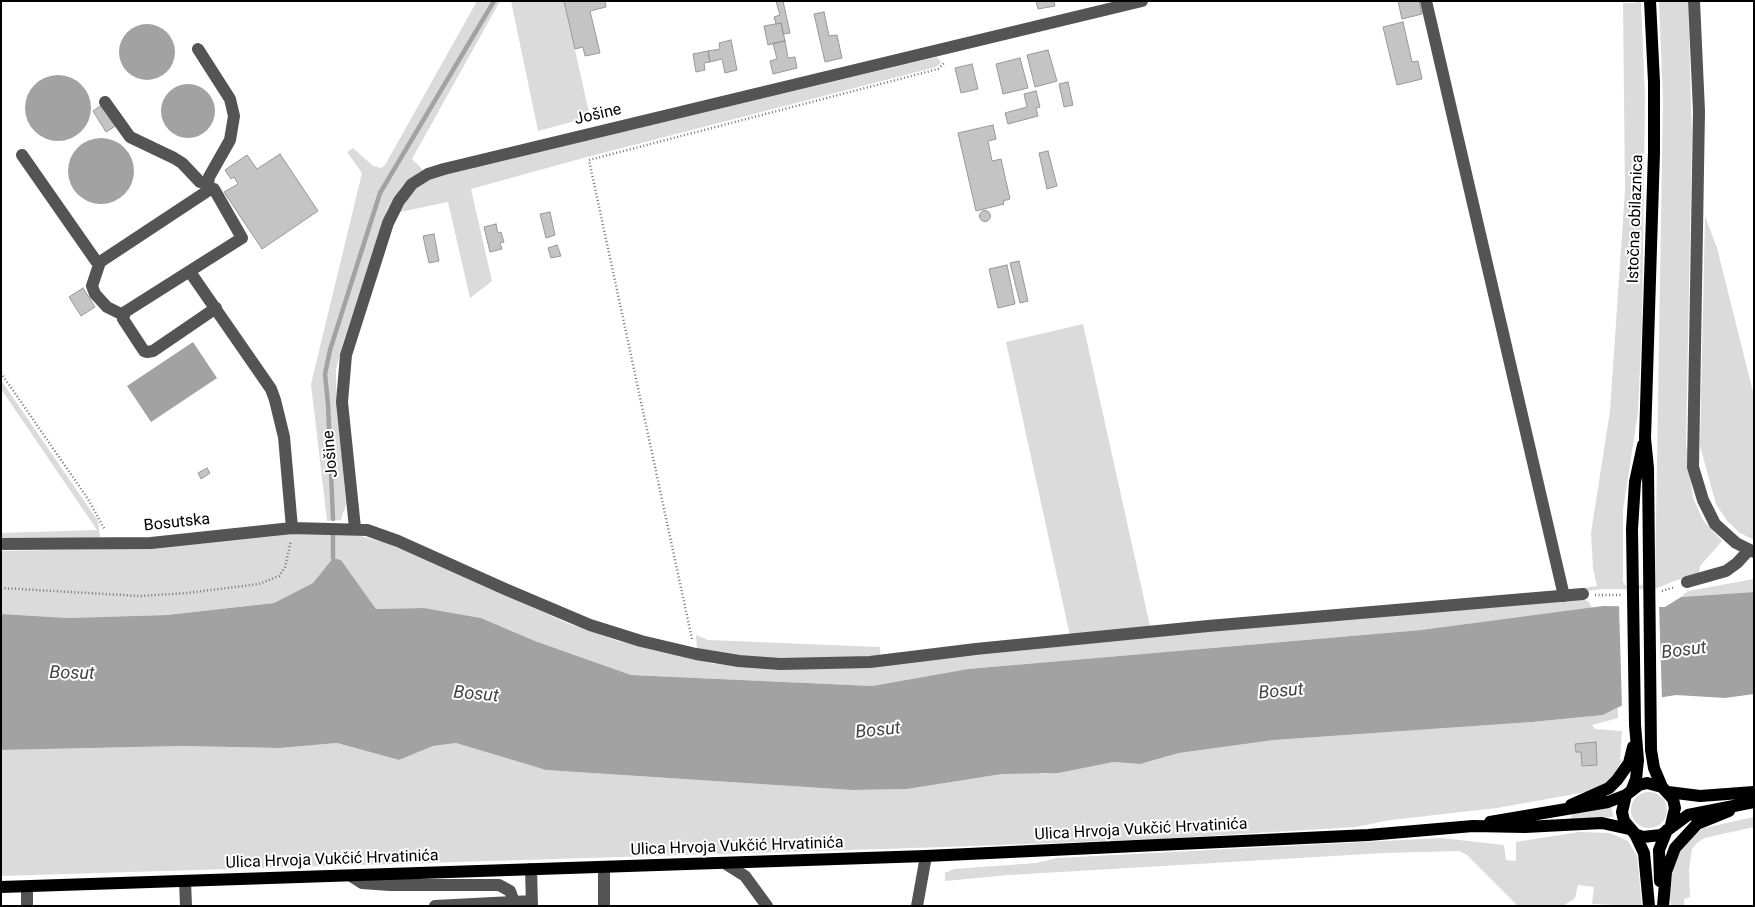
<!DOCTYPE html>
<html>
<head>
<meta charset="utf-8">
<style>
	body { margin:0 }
	#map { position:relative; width:1755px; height:907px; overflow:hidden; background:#fff; font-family:Roboto,sans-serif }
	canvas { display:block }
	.frame { position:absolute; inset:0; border:2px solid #000; pointer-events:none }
</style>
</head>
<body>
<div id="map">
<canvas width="1755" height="907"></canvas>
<div class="frame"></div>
</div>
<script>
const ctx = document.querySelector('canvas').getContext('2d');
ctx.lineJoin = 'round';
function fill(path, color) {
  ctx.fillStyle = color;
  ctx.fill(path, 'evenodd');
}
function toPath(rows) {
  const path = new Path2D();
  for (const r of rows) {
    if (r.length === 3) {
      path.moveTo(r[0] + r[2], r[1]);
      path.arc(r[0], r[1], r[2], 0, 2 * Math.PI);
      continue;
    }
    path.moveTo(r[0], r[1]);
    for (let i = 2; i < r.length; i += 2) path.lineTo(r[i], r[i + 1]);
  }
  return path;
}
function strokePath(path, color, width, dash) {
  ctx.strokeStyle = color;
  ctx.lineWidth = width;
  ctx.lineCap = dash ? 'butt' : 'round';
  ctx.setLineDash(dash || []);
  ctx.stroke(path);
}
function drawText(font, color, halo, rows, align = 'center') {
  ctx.font = font + ' Roboto,sans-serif';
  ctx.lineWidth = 4;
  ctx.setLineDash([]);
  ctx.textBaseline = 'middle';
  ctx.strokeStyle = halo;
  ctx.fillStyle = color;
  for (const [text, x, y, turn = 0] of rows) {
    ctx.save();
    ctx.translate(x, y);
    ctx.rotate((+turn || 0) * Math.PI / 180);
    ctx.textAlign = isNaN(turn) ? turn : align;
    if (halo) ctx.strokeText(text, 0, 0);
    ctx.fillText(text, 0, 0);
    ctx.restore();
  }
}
const green = toPath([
	[477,1,500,1,412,159,423,170,402,186,387,210,344,340,336,369,336,385,346,504,341,520,327,521,311,384,362,173,347,152,353,148,373,166,381,168,385,165],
	[511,1,564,1,590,117,538,131],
	[1636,1,1641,1,1645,97,1642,325,1638,412,1623,510,1623,582,1626,586,1652,584,1655,581,1663,99,1659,1,1688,1,1692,135,1686,443,1693,498,1703,520,1722,541,1700,566,1699,576,1677,580,1655,589,1602,589,1572,593,1567,590,1597,586,1593,568,1591,533,1610,411,1625,190,1623,3,1636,3],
	[937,57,941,62,936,67,587,157,471,189,492,281,470,298,448,202,400,212,416,186,427,179,445,174],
	[1705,216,1717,248,1754,396,1754,540,1740,533,1727,521,1716,504,1700,446],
	[1083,324,1150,626,1070,636,1006,342],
	[1,380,98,521,100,537,94,539,1,540,1,533,97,530,1,389],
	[280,533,356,535,383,542,418,555,567,623,618,641,714,664,779,669,886,665,1177,634,1583,599,1589,602,1592,608,1421,630,968,669,872,686,631,675,535,641,481,618,424,608,376,609,341,560,333,558,313,583,274,603,167,615,68,618,1,614,1,551,116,549],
	[1754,579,1754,592,1681,597,1688,591],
	[696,635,708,640,880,647,880,657,760,659,697,650],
	[1618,708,1618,718,1592,725,1595,729,1622,731,1620,759,1622,760,1613,777,1602,786,1592,791,1497,808,1391,820,1355,827,1159,839,946,847,1,876,1,750,182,746,280,748,337,743,399,760,433,746,456,743,546,770,852,790,907,789,1002,774,1031,772,1044,774,1113,762,1140,764,1179,753,1274,740,1532,722,1603,715],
	[1649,810,18],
	[1611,807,1614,817,1570,819,1573,813],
	[1754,817,1754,827,1704,838,1697,843,1692,849,1689,869,1690,897,1684,899,1684,906,1671,906,1669,888,1676,855,1691,836,1704,828],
	[1579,832,1610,833,1628,841,1637,856,1642,906,1592,904,1594,887,1578,885,1575,898,1563,906,1518,906,1467,855,1459,851,1384,853,1009,875,945,881,945,873,954,869,1036,863,1057,858,1441,838,1504,845,1506,860,1516,861,1516,842]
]);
const water = toPath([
	[147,52,28],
	[58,108,33],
	[188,111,27],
	[101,171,33],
	[193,342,217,378,151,422,127,386],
	[333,558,341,560,376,609,424,608,481,618,535,641,631,675,872,686,968,669,1421,630,1603,606,1665,607,1681,597,1754,592,1754,694,1725,698,1676,695,1627,703,1603,715,1532,722,1274,740,1179,753,1140,764,1113,762,1058,773,1002,774,907,789,852,790,546,770,456,743,433,746,399,760,337,743,280,748,182,746,1,750,1,614,68,618,167,615,274,603,313,583]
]);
const pier = toPath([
	[1619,604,1659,604,1662,700,1622,709]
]);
const stream = toPath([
	[333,519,328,404,325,374,330,350,380,193,494,1],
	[333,558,333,535]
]);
const building = toPath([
	[564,1,605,1,606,7,590,11,600,53,585,56,583,47,575,49,564,1],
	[776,1,783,1,790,33,783,34,781,23,776,24,774,17,780,15,776,1],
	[1036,1,1054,1,1055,6,1038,9,1036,1],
	[1398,1,1419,1,1422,14,1402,19,1398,1],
	[824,12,829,36,837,35,842,58,825,62,814,14,824,12],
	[1403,22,1412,62,1418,61,1422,79,1397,85,1383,27,1403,22],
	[781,23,785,41,768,45,764,26,781,23],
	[731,40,737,70,725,73,722,59,710,62,708,51,720,49,719,43,731,40],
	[785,41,788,58,795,57,797,68,773,74,770,61,777,59,773,43,785,41],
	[1048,50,1057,81,1035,87,1027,55,1048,50],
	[708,51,710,62,704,63,705,70,696,72,693,54,708,51],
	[1020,58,1028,88,1003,94,996,64,1020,58],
	[972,64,978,89,961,93,955,68,972,64],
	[1068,82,1073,105,1064,107,1059,84,1068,82],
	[1036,91,1040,107,1036,108,1038,116,1008,124,1005,113,1027,107,1024,94,1036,91],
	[103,104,117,125,106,132,93,111,103,104],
	[993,125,996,139,988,141,992,161,1001,159,1010,199,1003,201,1004,204,976,211,958,133,993,125],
	[1048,151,1057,186,1047,189,1039,153,1048,151],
	[280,154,318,211,262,249,224,192,238,184,234,177,231,179,225,170,247,155,257,169,280,154],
	[985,216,5.5],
	[550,212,555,235,546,238,540,214,550,212],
	[496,224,498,233,501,232,504,242,500,243,502,249,490,252,484,227,496,224],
	[434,234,439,261,429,263,423,236,434,234],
	[557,245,561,256,551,258,548,248,557,245],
	[1019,261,1028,301,1020,303,1010,263,1019,261],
	[1007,265,1015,304,998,308,989,269,1007,265],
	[83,288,95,307,81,316,69,297,83,288],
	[207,468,210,473,201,479,198,473,207,468],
	[1596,742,1597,765,1582,766,1581,752,1576,752,1575,744,1596,742]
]);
const path = toPath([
	[1,373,88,499,105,530],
	[1,588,141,596,187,593,259,584,279,576,285,567,291,541],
	[1662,591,1675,587],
	[1595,595,1622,595],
	[692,639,589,160,938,69,945,62]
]);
const minor = toPath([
	[1426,1,1564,596],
	[1694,1,1699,111,1693,467,1703,500,1715,524,1736,543,1754,552],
	[198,49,230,99,234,116,230,140,209,177,208,184,209,190],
	[105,102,130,137,174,158,182,163,200,182,208,184],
	[22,155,96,261,100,262,209,190,214,189,242,238,125,312,123,319,144,351,147,352,153,351,216,308],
	[100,262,92,286,95,294,107,307,123,315],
	[190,272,271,389,275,400,284,437,292,528],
	[355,528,342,402,346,355,388,223,399,201,412,184,428,174,444,169,1142,1],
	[1,544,151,543,292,528,367,530,398,541,505,589,590,625,641,641,696,654,739,661,780,664,870,662,976,649,1208,626,1583,594],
	[1687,582,1726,571,1737,563,1749,550],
	[726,864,745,876,767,906],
	[604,867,604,906],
	[531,869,532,906],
	[351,876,362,883,390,885,499,885,510,891,514,902,513,906],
	[185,881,186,906],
	[27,887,27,906],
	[435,906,532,901],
	[917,906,926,856]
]);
const major = toPath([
	[1650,1,1654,82,1654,152,1645,438,1648,468,1651,750,1654,768,1662,787],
	[1632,789,1636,779,1638,760,1635,725,1632,529,1635,482,1643,445],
	[1668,792,1700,796,1754,792],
	[1571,805,1609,788,1617,780,1629,763,1633,747],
	[1490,822,1608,802,1626,795],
	[1671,825,1675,808,1673,799,1662,787,1647,783,1639,785,1626,795,1622,812,1624,821,1635,834,1643,837,1661,835,1688,815,1754,802],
	[1635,834,1644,853,1649,906],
	[1660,881,1659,850,1667,830],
	[1,887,926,856,1368,835,1473,826,1525,827,1602,823,1629,829],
	[1663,906,1666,872,1675,848,1697,824,1729,811]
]);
const streetNames = [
	["Jošine",598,115,-13],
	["Istočna obilaznica",1636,219,-88],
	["Jošine",331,454,-95],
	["Bosutska",177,523,-6],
	["Ulica Hrvoja Vukčić Hrvatinića",1141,830,-3],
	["Ulica Hrvoja Vukčić Hrvatinića",737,847,-2],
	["Ulica Hrvoja Vukčić Hrvatinića",332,860,-2]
];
const waterNames = [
	["Bosut",1684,651,-7],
	["Bosut",72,674,1],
	["Bosut",1281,692,-5],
	["Bosut",476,695,5],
	["Bosut",878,731,-6]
];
fill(green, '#dbdbdb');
fill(water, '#a2a2a2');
fill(pier, '#fff');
strokePath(stream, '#a2a2a2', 4.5);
fill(building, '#c4c4c4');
strokePath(building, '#989898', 1);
strokePath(path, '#767676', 2.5, [1, 2.5]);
strokePath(minor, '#545454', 12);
strokePath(major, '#000', 12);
drawText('16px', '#000', '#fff', streetNames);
drawText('italic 18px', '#434343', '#fff', waterNames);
</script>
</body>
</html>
